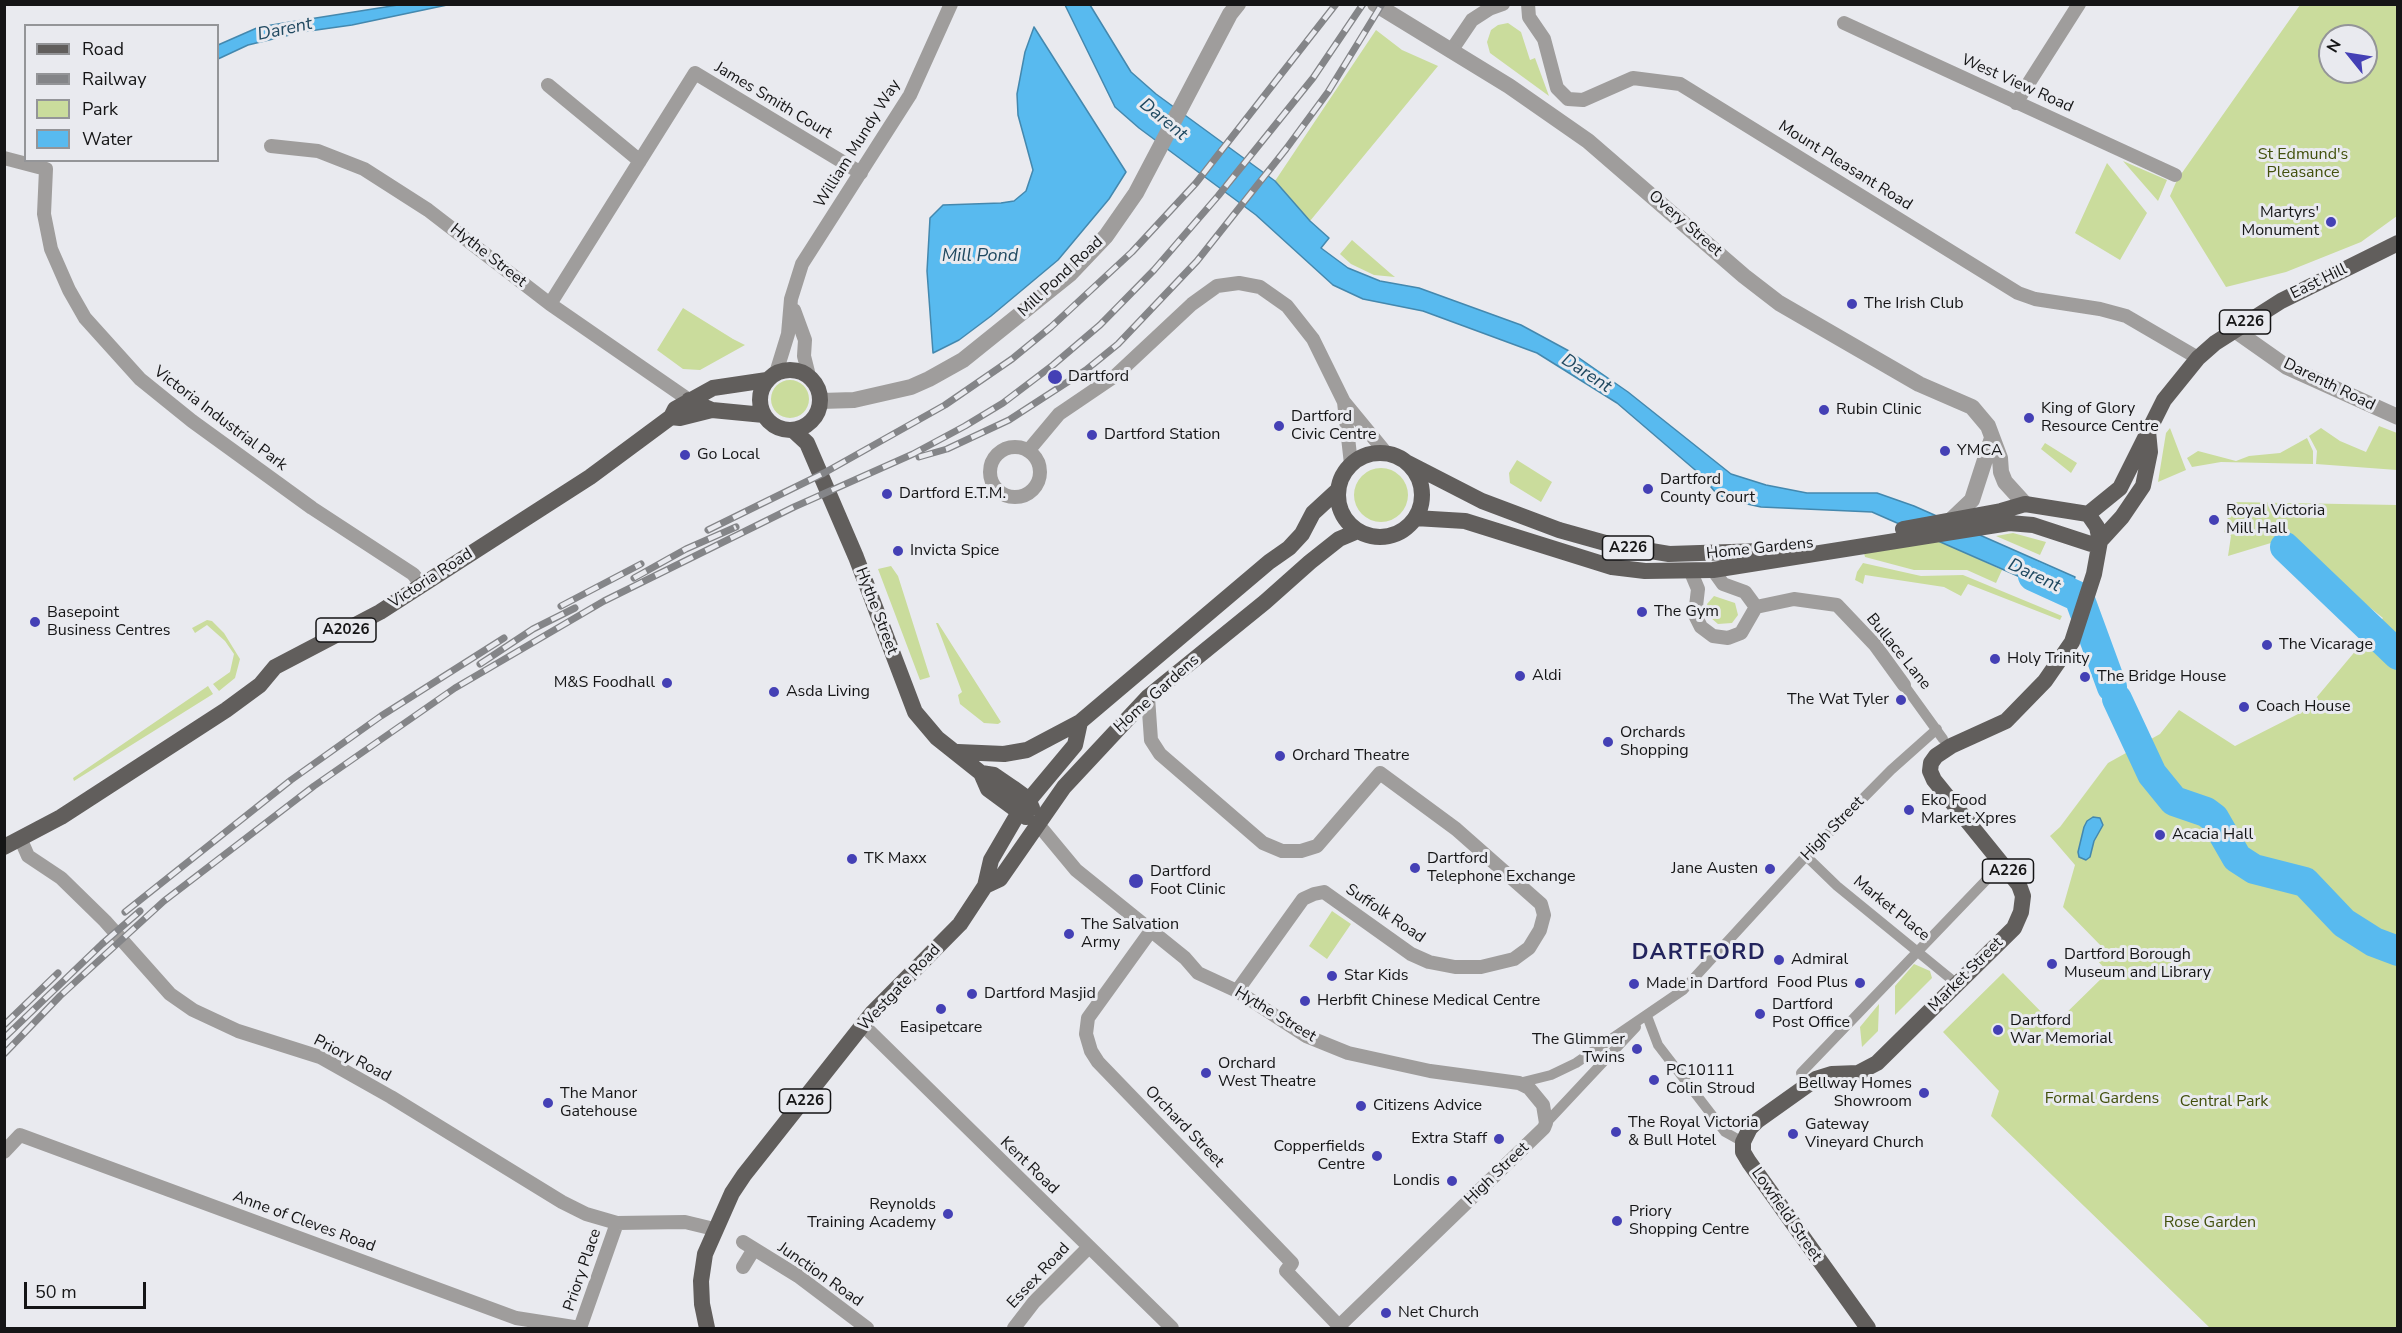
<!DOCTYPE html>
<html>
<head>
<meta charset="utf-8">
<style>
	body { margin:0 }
	#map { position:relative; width:2402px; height:1333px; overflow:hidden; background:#e9eaef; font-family:"Nunito Sans",sans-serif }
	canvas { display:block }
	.frame { position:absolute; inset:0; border:6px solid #151516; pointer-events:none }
	.legend { position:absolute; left:24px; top:24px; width:195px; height:138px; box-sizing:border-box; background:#e9eaef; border:2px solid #949598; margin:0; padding:8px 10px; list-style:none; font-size:18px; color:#151516 }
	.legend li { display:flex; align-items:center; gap:12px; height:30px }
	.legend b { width:30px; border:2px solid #949598 }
	.north { position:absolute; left:2318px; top:24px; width:60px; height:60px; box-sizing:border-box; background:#e9eaef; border:2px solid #949598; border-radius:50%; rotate:300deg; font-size:16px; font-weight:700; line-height:24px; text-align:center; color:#151516 }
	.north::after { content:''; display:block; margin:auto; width:21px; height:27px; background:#4440b5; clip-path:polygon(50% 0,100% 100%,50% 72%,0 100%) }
	.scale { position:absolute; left:24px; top:1282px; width:122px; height:27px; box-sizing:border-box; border:3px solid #151516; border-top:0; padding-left:8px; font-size:18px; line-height:21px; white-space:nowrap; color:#151516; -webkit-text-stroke:4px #e9eaef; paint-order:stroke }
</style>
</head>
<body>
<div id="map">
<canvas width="2402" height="1333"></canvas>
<div class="frame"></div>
<ul class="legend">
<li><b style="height:8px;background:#615e5c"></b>Road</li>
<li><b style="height:8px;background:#848588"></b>Railway</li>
<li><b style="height:16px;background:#cadc9c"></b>Park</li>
<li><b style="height:16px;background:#58baef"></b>Water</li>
</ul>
<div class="north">N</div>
<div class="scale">50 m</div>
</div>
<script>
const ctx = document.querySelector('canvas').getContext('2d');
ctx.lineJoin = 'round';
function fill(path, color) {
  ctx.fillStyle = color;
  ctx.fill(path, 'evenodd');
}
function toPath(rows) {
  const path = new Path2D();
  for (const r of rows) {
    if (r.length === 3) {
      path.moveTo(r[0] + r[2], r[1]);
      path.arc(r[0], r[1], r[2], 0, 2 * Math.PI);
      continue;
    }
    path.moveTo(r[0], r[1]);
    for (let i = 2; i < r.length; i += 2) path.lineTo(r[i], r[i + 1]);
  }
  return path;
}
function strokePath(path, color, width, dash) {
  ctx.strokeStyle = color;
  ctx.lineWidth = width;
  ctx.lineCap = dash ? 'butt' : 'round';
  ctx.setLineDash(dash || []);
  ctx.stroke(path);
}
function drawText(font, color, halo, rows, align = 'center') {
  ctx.font = font + ' "Nunito Sans",sans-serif';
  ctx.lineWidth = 6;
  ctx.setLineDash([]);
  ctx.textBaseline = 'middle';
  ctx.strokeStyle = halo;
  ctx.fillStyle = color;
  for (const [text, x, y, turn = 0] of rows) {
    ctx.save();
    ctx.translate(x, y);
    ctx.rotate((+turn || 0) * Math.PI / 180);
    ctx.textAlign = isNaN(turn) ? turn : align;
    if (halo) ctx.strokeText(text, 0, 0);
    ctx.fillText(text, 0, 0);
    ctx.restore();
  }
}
const green = toPath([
	[2300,5,2397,5,2397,216,2361,242,2286,272,2226,287,2170,196,2177,180],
	[2330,36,2366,36,2366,72,2330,72],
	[1508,23,1521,32,1530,60,1535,58,1549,96,1490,53,1487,42,1491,30,1498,25],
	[1376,30,1402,50,1438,66,1310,221,1275,181],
	[2123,161,2167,180,2158,201],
	[2107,163,2147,213,2120,260,2075,233],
	[1352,240,1390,273,1395,277,1374,275,1351,264,1340,254],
	[683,308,733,339,745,345,700,370,683,369,657,350],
	[790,399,19],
	[2379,426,2397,433,2397,470,2316,464,2317,451,2309,436,2321,428,2340,441,2366,452],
	[2170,428,2186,470,2158,482,2166,433],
	[2307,438,2313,451,2313,464,2221,462,2192,467,2187,458,2198,451,2236,461,2249,456,2280,453],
	[2045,443,2077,463,2071,473,2041,449],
	[1517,460,1552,482,1541,502,1510,483,1509,473],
	[1381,495,27],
	[2232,502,2397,505,2397,1328,2210,1328,1991,1116,1999,1091,1943,1032,2003,973,2054,1025,2108,972,2096,959,2105,950,2063,907,2075,865,2050,836,2060,827,2108,763,2160,734,2179,710,2235,746,2306,710,2383,618,2284,539,2228,556,2231,536,2224,532],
	[2013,533,2046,542,2040,555,1996,536],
	[1940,541,2002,570,1996,583,1967,570,1914,570,1865,557,1864,553],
	[1863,563,1921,576,1963,575,2062,616,2060,620,1968,584,1961,596,1944,587,1865,575,1863,584,1855,580,1857,572],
	[891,566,898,576,930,677,920,680,878,569],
	[1714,596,1735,603,1738,615,1732,623,1718,624,1711,618,1707,604],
	[207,620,212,621,224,633,240,659,235,678,219,691,213,684,230,672,234,654,225,641,207,625,195,633,192,628],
	[936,623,938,623,1001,722,998,724,984,723,960,704,958,695,962,692],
	[208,686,213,694,74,781,73,778],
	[1332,911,1351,924,1327,959,1309,946],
	[1914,964,1930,971,1932,978,1895,1015,1895,986],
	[1879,1004,1878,1031,1862,1047,1860,1027]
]);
const water = toPath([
	[398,5,447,5,352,25,302,32,248,45,218,59,218,45,259,27,398,5],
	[1065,5,1090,5,1131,72,1156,94,1275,181,1310,221,1329,238,1321,248,1348,268,1380,281,1419,288,1521,325,1569,351,1628,392,1731,474,1766,485,1807,493,1877,493,1914,506,2075,577,2068,598,1872,512,1761,507,1729,500,1716,493,1701,475,1617,403,1537,353,1423,311,1363,299,1333,285,1256,215,1139,128,1115,107,1065,5],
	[1034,27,1126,172,1109,199,1058,260,991,316,959,340,933,353,927,271,930,218,943,205,1001,203,1014,201,1026,191,1033,170,1018,115,1017,94,1025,52,1034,27],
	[2093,817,2100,818,2103,825,2094,841,2090,857,2086,860,2079,857,2078,852,2084,827,2087,821,2093,817]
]);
const river = toPath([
	[2285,547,2398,655],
	[2033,576,2079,597,2112,687],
	[2117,699,2152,774,2174,801,2206,812,2214,818,2237,858,2254,869,2305,882,2344,923,2374,942,2398,951]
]);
const pedestrian = toPath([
	[1904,685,1943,739],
	[1806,856,1837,886,1957,984],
	[1647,1016,1658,1045,1725,1132,1743,1142],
	[1801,1073,1994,872],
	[1519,1083,1551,1075,1576,1063,1683,990,1806,856,1891,770,1937,729],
	[1546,1123,1636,1027]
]);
const minor = toPath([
	[1528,4,1529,17,1544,39,1557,88,1568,99,1583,100,1633,78,1680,84,2018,293,2035,299,2100,309,2126,316,2198,358],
	[1844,23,2175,175],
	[1451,51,1472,20,1489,9,1503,4],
	[548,85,640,161],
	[2016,103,2079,4],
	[271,146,318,151,364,169,428,210,550,304,689,400],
	[4,158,46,169,44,214,51,249,69,290,85,318,140,379,192,421,312,508,413,574,422,585],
	[550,304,695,73,861,173],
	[794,310,805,340,804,356,809,376],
	[776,373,788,334,791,299,802,264,910,95,951,4],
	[1344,402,1351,464],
	[1015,472,25],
	[1028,451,1059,414,1115,376,1192,304,1217,286,1239,283,1260,287,1287,306,1313,339,1344,402,1386,453],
	[1690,570,1698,589,1695,615,1701,627,1713,636,1728,638,1741,633,1756,607,1745,592,1723,584,1713,570],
	[1756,607,1794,599,1837,605,1875,645,1904,685],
	[1148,697,1151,740,1160,754,1263,843,1282,851,1301,851,1317,846,1380,773,1456,829,1541,904,1544,915,1540,930,1529,948,1514,959,1481,967,1455,967,1429,962,1411,954,1324,892,1314,894,1303,899,1237,991],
	[1037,823,1076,870,1185,958,1198,973,1237,991,1306,1036,1348,1053,1430,1071,1519,1083,1529,1088,1543,1105,1546,1123,1544,1128,1337,1328],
	[21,840,28,856,61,878,105,921,170,994,193,1010,238,1031,320,1057,391,1097,562,1202,586,1214,617,1223,685,1222,714,1229],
	[1150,932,1088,1018,1086,1034,1091,1051,1098,1062,1292,1263,1286,1271,1339,1326],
	[864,1026,1172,1328],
	[4,1152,20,1135,516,1318,580,1328],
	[743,1242,798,1276,867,1328],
	[743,1267,754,1249],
	[580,1328,617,1223],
	[1014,1328,1034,1302,1089,1247]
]);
const tertiary = toPath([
	[1375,4,1509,86,1588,141,1744,276,1779,303,1919,384,1972,407,1988,426,2000,458,2001,472,2005,482,2025,504],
	[2233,329,2287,367,2398,417],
	[821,401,854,400,911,387,929,379,963,360,1070,274,1106,236,1136,193,1230,14,1238,4],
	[1951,520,1972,500,1992,438]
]);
const primary = toPath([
	[790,400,30],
	[689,400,712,410,764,415],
	[671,417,680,418,712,410],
	[794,431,807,443,856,557,915,712,937,738,981,773,988,789,1026,817],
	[1380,495,42],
	[1408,463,1482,501,1559,530,1609,544,1669,554,1762,551],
	[2088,514,2120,488,2164,400,2198,358,2215,343,2281,301,2398,243],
	[1415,518,1465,521,1612,567,1645,571,1713,570,2009,523,2033,525,2091,544,2100,541,2122,517,2143,486,2150,452,2148,431],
	[1903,529,2001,511,2025,504,2088,514],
	[958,752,1004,754,1027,750,1080,722,1269,562,1289,548,1302,534,1313,513,1338,490],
	[981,773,994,775,1013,788,1028,799,1032,808],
	[4,847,61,817,226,710,260,685,275,667,380,612,590,477,671,417,675,409,713,388,767,380],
	[985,886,1000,879,1064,787,1148,697,1265,602,1310,562,1339,539,1358,531],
	[707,1328,702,1304,701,1281,705,1254,732,1193,744,1175,873,1012,960,924,985,886,991,860,1019,812,1075,745,1080,722],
	[1868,1328,1749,1162,1743,1152,1743,1142,1750,1128,1757,1121,1816,1079,1832,1074,1858,1073,1877,1063,2014,928,2021,912,2023,896,2019,885,1934,780,1930,771,1931,763,1936,756,1951,746,2006,721,2045,681,2072,642,2094,574,2100,541,2097,527,2088,514]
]);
const rail = toPath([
	[919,457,947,449,1009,420,1086,370,1118,344,1197,261,1286,149,1328,92,1382,4],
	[708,530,824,473,945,405,1012,359,1051,327,1132,252,1196,183,1336,4],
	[634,578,686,549,736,527],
	[561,606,641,564],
	[480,664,533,629,575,608],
	[125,912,291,780,381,716,504,638],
	[4,1025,58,973],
	[4,1038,102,944,140,911],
	[4,1054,60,996,164,901,314,786,455,688,604,601,794,507,913,454,965,426,1003,403,1053,365,1100,325,1154,270,1218,196,1313,78,1363,4]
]);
const markers = [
	[2331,222,6,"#4440b5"],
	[1852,304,6,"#4440b5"],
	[1055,377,8,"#4440b5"],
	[1824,410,6,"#4440b5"],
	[2029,418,6,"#4440b5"],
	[1279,426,6,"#4440b5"],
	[1092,435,6,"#4440b5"],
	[1945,451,6,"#4440b5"],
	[685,455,6,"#4440b5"],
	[1648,489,6,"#4440b5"],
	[887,494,6,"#4440b5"],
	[2214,520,6,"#4440b5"],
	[898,551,6,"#4440b5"],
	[1642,612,6,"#4440b5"],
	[35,622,6,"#4440b5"],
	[2267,645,6,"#4440b5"],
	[1995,659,6,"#4440b5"],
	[1520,676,6,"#4440b5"],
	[2085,677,6,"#4440b5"],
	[667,683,6,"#4440b5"],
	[774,692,6,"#4440b5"],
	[1901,700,6,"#4440b5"],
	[2244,707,6,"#4440b5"],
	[1608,742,6,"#4440b5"],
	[1280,756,6,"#4440b5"],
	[1909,810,6,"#4440b5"],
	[2160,835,6,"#4440b5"],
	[852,859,6,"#4440b5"],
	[1415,868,6,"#4440b5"],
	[1770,869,6,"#4440b5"],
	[1136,881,8,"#4440b5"],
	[1069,934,6,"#4440b5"],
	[1779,960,6,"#4440b5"],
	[2052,964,6,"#4440b5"],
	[1332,976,6,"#4440b5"],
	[1860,983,6,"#4440b5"],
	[1634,984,6,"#4440b5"],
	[972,994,6,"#4440b5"],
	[1305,1001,6,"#4440b5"],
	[941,1009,6,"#4440b5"],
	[1760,1014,6,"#4440b5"],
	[1998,1030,6,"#4440b5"],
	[1637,1049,6,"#4440b5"],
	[1206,1073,6,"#4440b5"],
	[1654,1080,6,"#4440b5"],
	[1924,1093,6,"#4440b5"],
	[548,1103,6,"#4440b5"],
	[1361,1106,6,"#4440b5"],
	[1616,1132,6,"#4440b5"],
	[1793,1134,6,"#4440b5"],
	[1499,1139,6,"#4440b5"],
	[1377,1156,6,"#4440b5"],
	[1452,1181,6,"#4440b5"],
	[948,1214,6,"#4440b5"],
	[1617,1221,6,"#4440b5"],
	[1386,1313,6,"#4440b5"]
];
const shields = [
	[2245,322,51],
	[1628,548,51],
	[346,630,60],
	[2008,871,51],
	[805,1101,51]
];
const shieldNames = [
	["A226",2245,322],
	["A226",1628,548],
	["A2026",346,630],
	["A226",2008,871],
	["A226",805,1101]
];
const streetNames = [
	["West View Road",2017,84,24],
	["James Smith Court",773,101,31],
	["William Mundy Way",858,144,-58],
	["Mount Pleasant Road",1845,166,32],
	["Overy Street",1685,224,41],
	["Hythe Street",488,256,38],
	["Mill Pond Road",1061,277,-43],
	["East Hill",2319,282,-26],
	["Darenth Road",2329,385,26],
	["Victoria Industrial Park",220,419,37],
	["Home Gardens",1760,549,-6],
	["Victoria Road",431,579,-33],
	["Hythe Street",876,611,69],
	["Bullace Lane",1898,652,51],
	["Home Gardens",1157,694,-42],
	["High Street",1833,829,-46],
	["Market Place",1891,909,39],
	["Suffolk Road",1385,914,34],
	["Market Street",1966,975,-45],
	["Westgate Road",900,988,-47],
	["Hythe Street",1275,1015,31],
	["Priory Road",352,1059,27],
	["Orchard Street",1184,1127,46],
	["Kent Road",1029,1166,44],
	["High Street",1497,1174,-44],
	["Lowfield Street",1786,1215,55],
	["Anne of Cleves Road",304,1222,20],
	["Priory Place",583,1270,-71],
	["Junction Road",820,1275,35],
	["Essex Road",1039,1276,-47]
];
const parkNames = [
	["St Edmund's",2303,155],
	["Pleasance",2303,173],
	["Formal Gardens",2102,1099],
	["Central Park",2224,1102],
	["Rose Garden",2210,1223]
];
const poiNames = [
	["Martyrs'",2319,213,"right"],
	["Monument",2319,231,"right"],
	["The Irish Club",1864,304],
	["Dartford",1068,377],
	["King of Glory",2041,409],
	["Resource Centre",2041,427],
	["Rubin Clinic",1836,410],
	["Dartford",1291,417],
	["Civic Centre",1291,435],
	["Dartford Station",1104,435],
	["YMCA",1957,451],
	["Go Local",697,455],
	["Dartford",1660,480],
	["County Court",1660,498],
	["Dartford E.T.M.",899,494],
	["Royal Victoria",2226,511],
	["Mill Hall",2226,529],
	["Invicta Spice",910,551],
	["The Gym",1654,612],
	["Basepoint",47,613],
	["Business Centres",47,631],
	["The Vicarage",2279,645],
	["Holy Trinity",2007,659],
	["Aldi",1532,676],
	["The Bridge House",2097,677],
	["M&S Foodhall",655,683,"right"],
	["Asda Living",786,692],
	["The Wat Tyler",1889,700,"right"],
	["Coach House",2256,707],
	["Orchards",1620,733],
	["Shopping",1620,751],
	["Orchard Theatre",1292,756],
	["Eko Food",1921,801],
	["Market Xpres",1921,819],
	["Acacia Hall",2172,835],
	["TK Maxx",864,859],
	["Dartford",1427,859],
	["Telephone Exchange",1427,877],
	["Jane Austen",1758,869,"right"],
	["Dartford",1150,872],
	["Foot Clinic",1150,890],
	["The Salvation",1081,925],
	["Army",1081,943],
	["Dartford Borough",2064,955],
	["Museum and Library",2064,973],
	["Admiral",1791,960],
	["Star Kids",1344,976],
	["Food Plus",1848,983,"right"],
	["Made in Dartford",1646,984],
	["Dartford Masjid",984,994],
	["Herbfit Chinese Medical Centre",1317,1001],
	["Dartford",1772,1005],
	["Post Office",1772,1023],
	["Dartford",2010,1021],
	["War Memorial",2010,1039],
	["Easipetcare",941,1028,"center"],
	["The Glimmer",1625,1040,"right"],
	["Twins",1625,1058,"right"],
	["Orchard",1218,1064],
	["West Theatre",1218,1082],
	["PC10111",1666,1071],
	["Colin Stroud",1666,1089],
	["Bellway Homes",1912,1084,"right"],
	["Showroom",1912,1102,"right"],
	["The Manor",560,1094],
	["Gatehouse",560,1112],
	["Citizens Advice",1373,1106],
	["The Royal Victoria",1628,1123],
	["& Bull Hotel",1628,1141],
	["Gateway",1805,1125],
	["Vineyard Church",1805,1143],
	["Extra Staff",1487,1139,"right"],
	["Copperfields",1365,1147,"right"],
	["Centre",1365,1165,"right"],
	["Londis",1440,1181,"right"],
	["Reynolds",936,1205,"right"],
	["Training Academy",936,1223,"right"],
	["Priory",1629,1212],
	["Shopping Centre",1629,1230],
	["Net Church",1398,1313]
];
const waterNames = [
	["Darent",285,30,-12],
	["Darent",1163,120,39],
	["Mill Pond",980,257],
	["Darent",1586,374,33],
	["Darent",2034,576,25]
];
const districtNames = [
	["DARTFORD",1699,954]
];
fill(green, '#cadc9c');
fill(water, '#58baef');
strokePath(water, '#4488ae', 1.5);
strokePath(river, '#58baef', 30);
strokePath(pedestrian, '#9f9d9c', 10);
strokePath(minor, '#9f9d9c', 14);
strokePath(tertiary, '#9f9d9c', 16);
strokePath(primary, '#615e5c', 16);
strokePath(rail, '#848588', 7);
strokePath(rail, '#e9eaef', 4.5, [14]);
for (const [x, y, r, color] of markers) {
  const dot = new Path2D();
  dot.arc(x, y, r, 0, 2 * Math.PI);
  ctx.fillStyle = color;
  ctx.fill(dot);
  strokePath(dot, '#e9eaef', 2);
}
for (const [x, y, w] of shields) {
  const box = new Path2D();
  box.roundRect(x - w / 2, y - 12, w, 24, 4.5);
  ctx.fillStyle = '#e9eaef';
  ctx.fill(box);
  strokePath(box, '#151516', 1.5);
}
drawText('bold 15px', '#151516', null, shieldNames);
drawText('16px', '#151516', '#e9eaef', streetNames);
drawText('16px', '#42500d', '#e9eaef', parkNames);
drawText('16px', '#151516', '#e9eaef', poiNames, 'left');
drawText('italic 18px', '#204960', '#e9eaef', waterNames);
ctx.letterSpacing = '1.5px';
drawText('bold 22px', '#23245d', '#e9eaef', districtNames);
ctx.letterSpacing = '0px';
</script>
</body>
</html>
